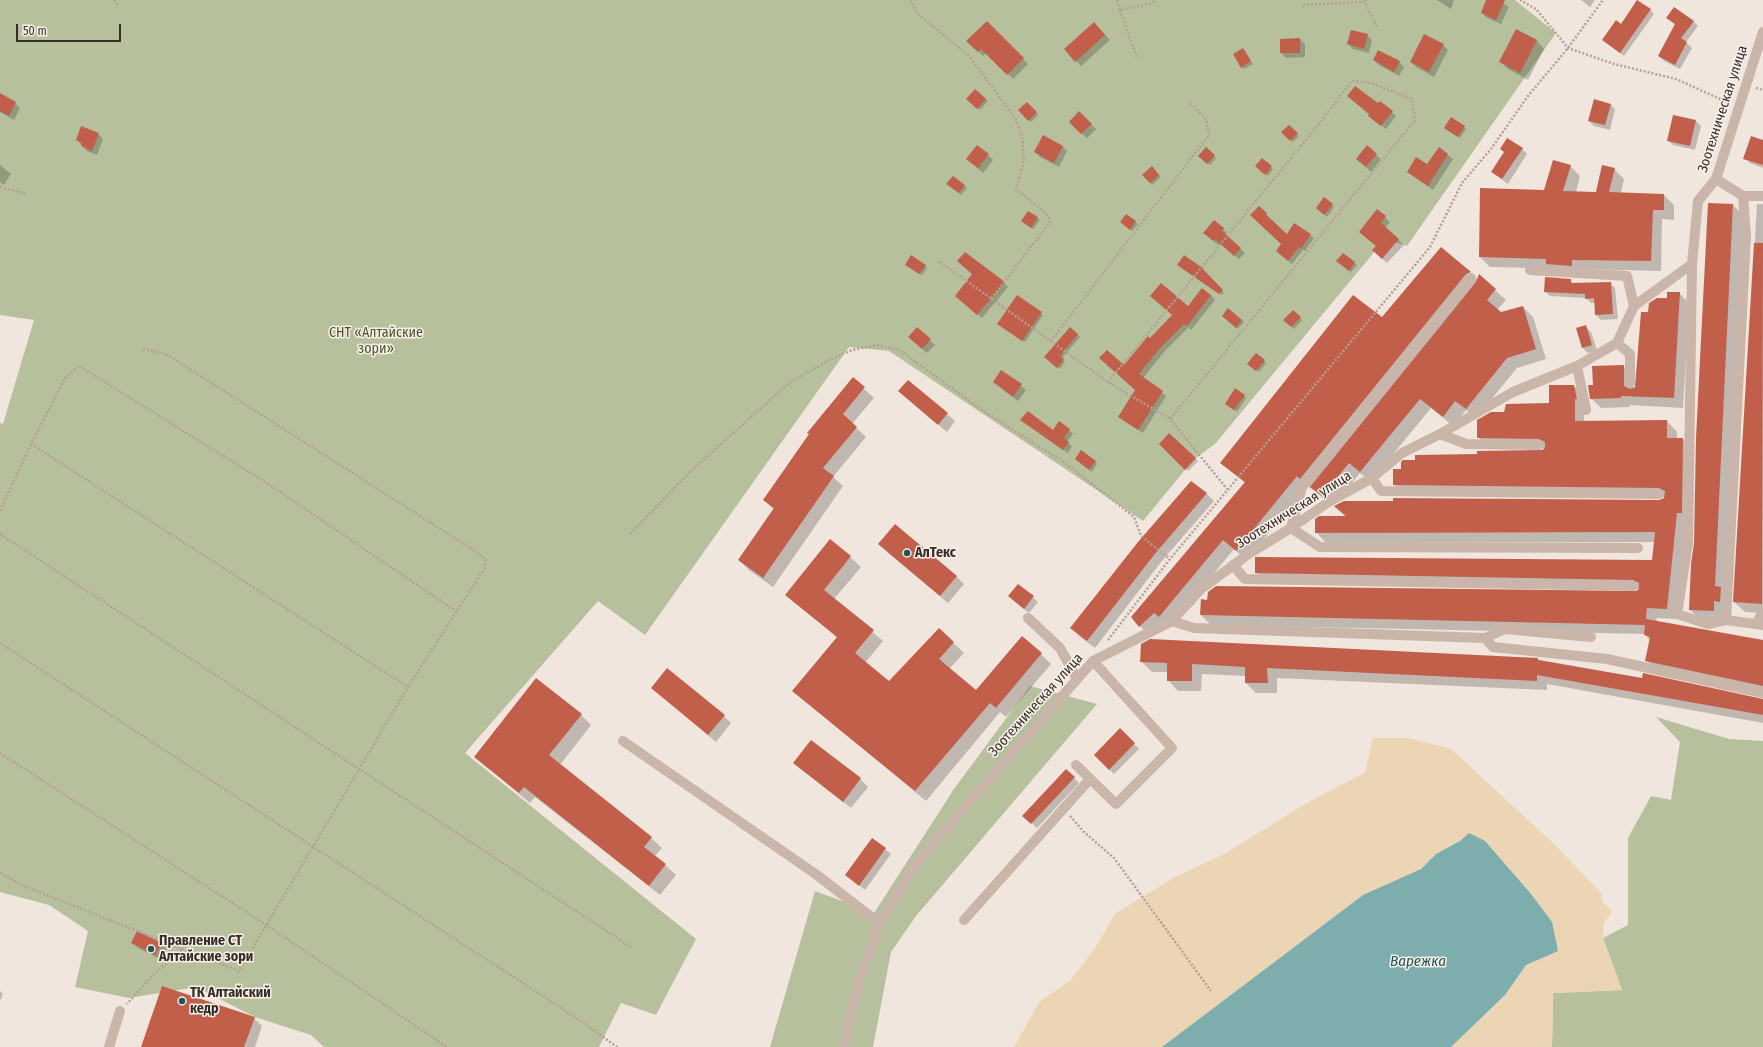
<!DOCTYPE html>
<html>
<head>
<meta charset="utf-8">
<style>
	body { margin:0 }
	#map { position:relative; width:1763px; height:1047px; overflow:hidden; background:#f1e6dd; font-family:"Fira Sans Condensed",sans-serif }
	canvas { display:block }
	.scale { position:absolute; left:16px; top:24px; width:105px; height:18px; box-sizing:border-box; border:2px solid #362c29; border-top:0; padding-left:5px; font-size:12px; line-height:14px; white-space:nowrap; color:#362c29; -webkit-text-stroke:3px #f9f0e9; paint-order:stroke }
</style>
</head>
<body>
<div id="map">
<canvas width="1763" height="1047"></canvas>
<div class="scale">50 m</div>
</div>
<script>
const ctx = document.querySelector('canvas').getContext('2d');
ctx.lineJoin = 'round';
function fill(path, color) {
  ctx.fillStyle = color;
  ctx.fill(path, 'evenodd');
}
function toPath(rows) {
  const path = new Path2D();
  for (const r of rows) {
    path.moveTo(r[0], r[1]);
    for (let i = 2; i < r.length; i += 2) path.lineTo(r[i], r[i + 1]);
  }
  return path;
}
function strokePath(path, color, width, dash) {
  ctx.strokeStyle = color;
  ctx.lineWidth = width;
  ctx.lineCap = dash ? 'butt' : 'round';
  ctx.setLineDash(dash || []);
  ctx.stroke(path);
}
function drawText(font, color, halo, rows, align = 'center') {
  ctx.font = font + ' "Fira Sans Condensed",sans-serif';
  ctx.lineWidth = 3;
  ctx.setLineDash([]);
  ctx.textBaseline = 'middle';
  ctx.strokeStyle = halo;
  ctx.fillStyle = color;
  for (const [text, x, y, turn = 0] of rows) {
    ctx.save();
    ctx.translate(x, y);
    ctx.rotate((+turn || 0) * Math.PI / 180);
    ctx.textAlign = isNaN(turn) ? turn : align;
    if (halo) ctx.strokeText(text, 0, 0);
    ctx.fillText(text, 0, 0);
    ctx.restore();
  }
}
const green = toPath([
	[0,0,1515,0,1556,33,1407,246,1385,239,1215,444,1193,460,1143,521,889,351,849,347,645,635,598,601,465,753,696,939,656,1015,621,1003,599,1047,324,1047,311,1035,255,1017,196,987,129,998,75,987,88,931,49,905,0,892,0,423,3,424,34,320,0,315],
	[1030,686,1097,704,916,916,891,952,873,1047,770,1047,815,891,874,913,954,789],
	[1656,717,1729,739,1763,741,1763,1047,1552,1047,1553,993,1622,990,1603,938,1628,925,1628,838,1651,796,1671,800,1680,742]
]);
const sand = toPath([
	[1373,738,1408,738,1451,749,1554,844,1602,894,1602,902,1612,911,1604,923,1603,938,1622,990,1553,993,1552,1047,1451,1047,1505,995,1526,965,1558,950,1469,833,1460,841,1436,854,1421,869,1363,895,1162,1047,1014,1047,1039,1002,1071,980,1097,945,1115,914,1173,878,1224,854,1312,800,1365,773]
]);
const water = toPath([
	[1469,833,1485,841,1531,894,1552,922,1558,951,1526,965,1505,995,1451,1047,1162,1047,1363,895,1421,869,1436,854,1460,841]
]);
const shadow = toPath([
	[1437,0,1454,0,1451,9],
	[1487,0,1499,0,1509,7,1501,24,1487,18,1482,13],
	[1581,0,1595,0,1590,7],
	[1650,10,1654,14,1624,56,1603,40,1621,25],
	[1668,18,1693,21,1698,26,1686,42,1692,48,1680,69,1664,61,1659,56,1676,25],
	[987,22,1028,64,1013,79,986,53,983,56,968,41],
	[1099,28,1110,40,1081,66,1065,49],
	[1516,30,1537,41,1544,49,1528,80,1508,69,1500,61],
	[1367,35,1372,40,1369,53,1353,49,1348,44],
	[1300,39,1305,44,1305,57,1286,58,1281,53],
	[1443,45,1448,50,1434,77,1416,67,1411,62],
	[1245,51,1253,64,1244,69,1234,55],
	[1374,60,1399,62,1404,67,1399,76,1379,65],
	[975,90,988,101,980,110,967,99],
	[0,95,15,103,20,108,14,120,0,112],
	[1348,96,1378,105,1380,102,1396,116,1386,129],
	[1027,103,1038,115,1031,122,1019,110],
	[1610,104,1615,109,1610,130,1594,126,1589,121],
	[1079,112,1096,129,1087,138,1070,122],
	[1696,121,1701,126,1695,150,1673,145,1668,140],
	[1289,126,1299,136,1293,142,1283,132],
	[1464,127,1466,129,1460,138,1447,130],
	[98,134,103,139,97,155,87,151,77,140],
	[1763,141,1763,168,1750,163,1745,158],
	[1062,146,1067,151,1059,167,1040,157,1035,152],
	[1206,149,1216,158,1210,165,1200,156],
	[1439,149,1453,159,1433,190,1408,172,1427,166],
	[1522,149,1527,154,1508,184,1492,172],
	[988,155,993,160,983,173,967,159],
	[1376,155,1381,159,1371,172,1362,164],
	[1262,160,1273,169,1268,176,1258,168],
	[0,165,11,174,4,185,0,182],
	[1570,166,1580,176,1576,192,1597,193,1614,169,1624,179,1621,193,1664,195,1674,205,1674,220,1662,219,1661,271,1490,267,1480,257,1481,189,1545,191],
	[1152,168,1161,177,1152,185,1144,175],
	[950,186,964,186,967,188,961,195],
	[1324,199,1334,207,1327,217,1319,210],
	[1757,204,1763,204,1763,613,1745,612,1734,602],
	[1733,205,1743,215,1724,621,1701,620,1690,610],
	[1259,207,1287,235,1310,235,1314,238,1305,251,1303,250,1292,264,1280,254,1282,244],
	[1378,211,1390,222,1385,228,1404,245,1387,263,1378,255],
	[1029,212,1040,220,1033,229,1025,223],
	[1126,215,1138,224,1132,231,1123,224],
	[1214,221,1227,233,1225,235,1245,253,1239,259,1220,243,1218,245,1208,237],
	[1441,248,1478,280,1479,276,1506,300,1497,310,1501,313,1523,307,1533,317,1546,359,1517,368,1476,418,1466,410,1453,426,1431,408,1371,481,1360,473,1333,506,1308,486,1246,560,1234,549,1170,627,1150,636,1140,626,1245,483,1221,463,1382,319],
	[1343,254,1357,265,1351,272,1340,263],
	[958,261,1004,283,1008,287,982,318,960,300,973,275],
	[925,266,927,268,922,275,909,267],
	[1181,267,1200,268,1224,293,1222,295],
	[1570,280,1574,284,1610,283,1615,288,1618,319,1601,320,1596,315,1595,303,1591,303,1586,298,1550,296,1545,291],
	[1679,293,1689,303,1683,408,1630,405,1630,407,1601,408,1591,398,1594,386,1623,366,1633,376,1633,391,1637,383,1649,313,1668,299],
	[1211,295,1215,300,1191,330,1189,327,1164,352,1143,378,1166,396,1143,433,1119,417,1136,390,1125,366,1173,315],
	[1017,297,1043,315,1025,342,1001,326],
	[1293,311,1302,320,1294,329,1284,320],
	[1225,318,1242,320,1244,322,1238,329],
	[1586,327,1591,332,1597,350,1588,353,1583,348,1577,329],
	[1070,328,1080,337,1062,358,1065,362,1060,369,1047,359],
	[930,340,935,345,927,353,915,342],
	[1264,361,1266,363,1259,372,1251,366],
	[1002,371,1026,390,1018,401,994,382],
	[853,379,874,398,852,424,866,437,833,477,843,486,773,587,749,570,739,560,774,510,764,500],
	[908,381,955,421,947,432,899,391],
	[1574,386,1584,397,1584,422,1667,421,1677,432,1677,439,1683,439,1693,450,1677,619,1657,618,1656,622,1763,641,1763,694,1657,671,1647,660,1650,641,1645,634,1211,625,1201,615,1637,592,1640,589,1266,583,1256,572,1653,561,1655,542,1326,543,1316,532,1346,517,1335,507,1663,500,1666,497,1404,495,1394,484,1402,470,1478,455,1542,452,1544,448,1488,448,1478,437,1505,413,1550,404],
	[1244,396,1246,398,1237,412,1228,406],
	[1022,420,1053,431,1069,430,1073,434,1067,442,1072,446,1068,453],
	[1169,434,1198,461,1188,471,1179,461],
	[1078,461,1095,462,1097,464,1092,472],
	[1206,493,1214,501,1161,562,1095,648,1079,636,1072,628],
	[887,552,956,576,964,584,948,603],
	[850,557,861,567,834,599,883,641,865,663,889,683,939,629,964,653,949,669,976,691,1041,654,1051,664,1006,717,1000,712,926,801,793,691,838,638,787,594],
	[1018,585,1038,602,1029,613,1014,601],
	[1529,658,1763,700,1763,723,1547,684,1547,690,1277,678,1277,693,1256,693,1246,683,1246,676,1202,674,1201,691,1178,691,1168,680,1168,672,1152,672,1141,661],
	[652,688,724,716,731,723,716,742],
	[581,715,591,725,560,765,651,838,662,848,655,856,676,875,660,895,535,797,530,803,475,757],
	[1120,730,1139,749,1114,774,1095,755],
	[794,763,860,779,868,787,851,808],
	[1074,778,1079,783,1037,828,1024,816],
	[872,839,891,854,865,890,846,875],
	[133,943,162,944,167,948,160,959,138,948],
	[0,991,3,994,0,1001],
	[254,1018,262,1026,255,1047,142,1047]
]);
const building = toPath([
	[1486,0,1505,0,1496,20,1481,13],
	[1637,0,1651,9,1620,53,1602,40,1616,20,1621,24],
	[1674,7,1694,21,1681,38,1687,42,1675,65,1658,56,1675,24,1666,18],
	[987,21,1024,58,1007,75,981,49,978,52,966,41],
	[1094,22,1105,35,1075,62,1064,49],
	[1516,29,1537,40,1520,73,1499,62],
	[1351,30,1368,34,1364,49,1347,44],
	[1424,34,1444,44,1429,72,1410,62],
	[1300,38,1300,53,1280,53,1280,39],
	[1243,48,1251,61,1241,68,1233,54],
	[1378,50,1400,61,1394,72,1373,60],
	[1355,86,1378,103,1380,101,1393,111,1381,126,1368,116,1369,114,1347,96],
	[975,89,986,99,977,109,966,99],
	[0,93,16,102,9,116,0,111],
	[1594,99,1611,104,1605,125,1588,121],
	[1027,102,1037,112,1028,121,1018,110],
	[1079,111,1092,124,1081,134,1069,122],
	[1673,115,1696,120,1690,146,1667,141],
	[1451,117,1465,126,1458,137,1444,128],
	[1289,125,1298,133,1290,141,1281,132],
	[81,126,99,133,92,151,81,146,82,143,76,140],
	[1043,135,1063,146,1054,163,1034,152],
	[1751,136,1763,140,1763,165,1743,159],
	[1507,138,1523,148,1502,179,1491,172,1504,152,1500,149],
	[977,145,989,154,978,168,966,159],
	[1367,145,1377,154,1366,167,1356,159],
	[1206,147,1215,155,1207,164,1198,156],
	[1439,147,1448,154,1428,186,1407,172,1416,157,1427,164],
	[1262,158,1272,166,1265,175,1255,166],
	[1553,160,1571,165,1563,191,1596,192,1602,165,1615,168,1609,192,1664,194,1664,210,1653,210,1651,261,1572,260,1572,266,1546,264,1546,259,1479,257,1480,188,1544,190],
	[1152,166,1159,175,1150,183,1142,175],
	[953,176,965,185,959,193,946,184],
	[1324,197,1333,204,1324,215,1316,208],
	[1708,203,1733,204,1715,586,1721,587,1720,602,1714,601,1714,611,1689,610,1691,564,1694,543,1696,438],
	[1259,206,1267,213,1266,215,1287,234,1294,223,1311,234,1301,249,1299,247,1288,261,1276,251,1281,244,1250,215],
	[1377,209,1386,216,1381,223,1399,239,1382,259,1372,250,1376,246,1359,232],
	[1028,211,1038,217,1031,228,1021,221],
	[1126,214,1136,221,1130,230,1120,222],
	[1214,220,1224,228,1222,231,1241,248,1234,256,1215,239,1214,241,1203,233],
	[1754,243,1763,243,1762,604,1733,602],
	[1441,247,1471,272,1466,274,1300,479,1297,476,1236,551,1223,540,1159,617,1154,613,1139,627,1131,617,1245,482,1220,463,1353,295,1382,317],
	[965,252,1005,282,977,315,955,296,972,274,957,261],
	[1343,253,1355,262,1349,271,1336,261],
	[911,255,926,265,919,274,905,265],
	[1184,255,1201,267,1223,290,1219,294,1177,265],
	[1479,274,1496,289,1487,300,1501,312,1523,306,1536,349,1507,358,1466,409,1455,401,1443,417,1420,399,1360,472,1349,463,1322,496,1310,487,1476,282],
	[1545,277,1571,279,1571,283,1611,282,1613,314,1595,315,1594,298,1585,299,1585,294,1544,292],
	[1161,283,1188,306,1202,288,1211,295,1187,326,1184,324,1160,348,1139,374,1163,391,1138,430,1118,417,1135,390,1099,358,1107,350,1124,365,1148,336,1150,338,1172,315,1150,296],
	[1667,292,1680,292,1674,398,1621,396,1621,398,1590,399,1588,385,1593,385,1592,366,1624,365,1624,386,1630,389,1635,387,1641,312,1648,312,1649,303,1657,298,1667,298],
	[1017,295,1042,312,1022,341,997,324],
	[1228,308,1242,320,1236,328,1222,316],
	[1293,310,1301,317,1291,327,1283,320],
	[1586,325,1592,345,1582,348,1576,328],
	[917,327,931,339,922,349,908,337],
	[1070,327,1078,334,1060,356,1064,359,1057,368,1044,357],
	[1256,353,1265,360,1256,371,1247,364],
	[1001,370,1022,384,1013,397,993,382],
	[853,377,865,387,843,414,857,427,823,468,834,476,763,578,738,560,774,508,763,500,809,434,807,433],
	[908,380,948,413,938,425,898,391],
	[1549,385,1574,385,1577,399,1575,399,1575,421,1667,420,1667,438,1683,438,1682,513,1677,513,1667,609,1647,608,1646,619,1763,640,1763,686,1645,661,1650,637,1644,635,1645,625,1200,615,1201,599,1207,600,1208,592,1216,586,1636,591,1639,589,1639,583,1633,580,1255,573,1255,557,1652,560,1655,532,1315,533,1315,519,1319,516,1346,516,1334,506,1344,501,1393,501,1393,498,1659,500,1664,498,1665,491,1659,488,1393,485,1393,469,1401,469,1401,462,1403,460,1415,460,1415,455,1477,454,1477,451,1542,450,1545,448,1545,442,1539,439,1477,438,1477,420,1491,412,1504,412,1506,404,1549,403],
	[1235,388,1245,395,1234,410,1225,404],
	[1028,411,1053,430,1059,421,1070,429,1064,438,1069,442,1063,450,1020,420],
	[1169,433,1196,458,1185,470,1159,444],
	[1081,450,1096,461,1089,470,1075,459],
	[1191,481,1207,493,1154,555,1087,641,1070,628,1138,542],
	[895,524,957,576,940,596,878,544],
	[830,539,851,556,824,590,874,630,855,653,889,681,939,628,954,642,939,659,976,690,1022,636,1042,653,996,708,990,703,915,791,792,691,837,637,785,595],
	[1018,584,1034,596,1024,609,1008,596],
	[1150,639,1538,658,1538,660,1642,678,1643,673,1763,699,1763,715,1537,675,1537,681,1267,668,1268,683,1245,683,1245,667,1192,664,1192,681,1167,681,1167,663,1140,662,1141,644],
	[667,668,725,715,708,735,651,688],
	[536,678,582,714,549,755,652,837,644,847,666,864,649,886,524,787,519,793,474,757],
	[1120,728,1135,743,1109,770,1094,755],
	[811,740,861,778,843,802,793,763],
	[1066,769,1075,777,1031,824,1022,816],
	[872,838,886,848,859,886,845,875],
	[137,931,162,943,155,955,131,943],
	[162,986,255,1017,244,1047,141,1047]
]);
const path = toPath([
	[114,0,118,6],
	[910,0,919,15,969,56,1015,118,1022,136,1024,160,1016,189,1048,215,1050,222,991,299],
	[1117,0,1120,10,1150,4,1156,0],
	[1364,0,1377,27],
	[1520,0,1536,9,1568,48,1614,64,1676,79,1729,103],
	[1303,5,1364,2],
	[1120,10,1137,58],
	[1756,88,1763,90],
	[0,187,27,194],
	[940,262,1108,382,1170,419,1227,489],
	[1051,341,1209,135,1206,119,1188,101],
	[143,349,166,354,478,553,486,560,484,569,408,687,239,971,183,949],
	[1108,382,1318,125,1352,81,1371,83,1412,99,1415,120,1170,419],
	[31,444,408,687],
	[0,511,31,444,65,378,79,366,270,485,457,612],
	[0,534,631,947],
	[630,534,692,470,789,383,831,359,852,350,876,345,899,350,985,412,1065,463,1134,517,1141,536,1170,559],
	[1108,640,1170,559,1430,247,1462,183,1491,149,1528,96,1568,48,1603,0],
	[0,643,575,1017,617,1047],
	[0,753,265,924,447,1047],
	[1070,816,1084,832,1114,858,1211,991],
	[0,873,26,887,183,949,154,974,127,1004]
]);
const minor = toPath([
	[1716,179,1743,196,1763,196],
	[1692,264,1688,543,1677,614,1708,624,1726,620,1763,625],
	[1530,270,1627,276,1634,306],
	[1471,278,1302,487,1291,528,1320,547,1638,548],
	[1617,343,1630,354,1630,383],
	[1577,366,1586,410],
	[1440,434,1466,444,1539,445],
	[1372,478,1381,491,1659,494],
	[1233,565,1245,579,1633,586],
	[1028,618,1060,648,1077,679],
	[1726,620,1746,236,1743,196],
	[1172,621,1194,628,1485,638,1493,647,1607,659,1763,693],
	[1756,624,1763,611],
	[1485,638,1505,629,1591,637],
	[623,741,817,875,879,923],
	[1076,765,1116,804,1172,748,1093,661],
	[964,920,1090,779],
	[109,1047,120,1011],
	[844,1047,854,998,879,923,916,863,1093,661,1172,621,1201,589,1250,553,1291,528,1330,501,1372,478,1402,453,1440,434,1513,392,1577,366,1617,343,1634,306,1692,264,1698,201,1716,179,1763,32]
]);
const markers = [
	[907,553,4,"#205656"],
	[151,949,4,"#205656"],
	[182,1001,4,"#205656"]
];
const streetNames = [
	["Зоотехническая улица",1723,109,-72],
	["Зоотехническая улица",1294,510,-32],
	["Зоотехническая улица",1036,705,-48]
];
const parkNames = [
	["СНТ «Алтайские",376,333],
	["зори»",376,349]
];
const poiNames = [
	["АлТекс",915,553],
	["Правление СТ",159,941],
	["Алтайские зори",159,957],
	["ТК Алтайский",190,993],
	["кедр",190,1009]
];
const waterNames = [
	["Варежка",1418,962]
];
fill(green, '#b7c09d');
fill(sand, '#ebd5b5');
fill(water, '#7dadac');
fill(shadow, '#0003');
fill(building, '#c15f4b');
strokePath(path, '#b59f93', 2.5, [2, 2]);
strokePath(minor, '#c9b5a9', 10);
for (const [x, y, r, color] of markers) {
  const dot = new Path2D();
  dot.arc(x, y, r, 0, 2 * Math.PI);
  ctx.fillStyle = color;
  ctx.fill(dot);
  strokePath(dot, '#f9f0e9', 1.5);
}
drawText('14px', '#362c29', '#f9f0e9', streetNames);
drawText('14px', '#48532d', '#f9f0e9', parkNames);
drawText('bold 14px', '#362c29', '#f9f0e9', poiNames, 'left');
drawText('italic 15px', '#205656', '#f9f0e9', waterNames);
</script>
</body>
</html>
